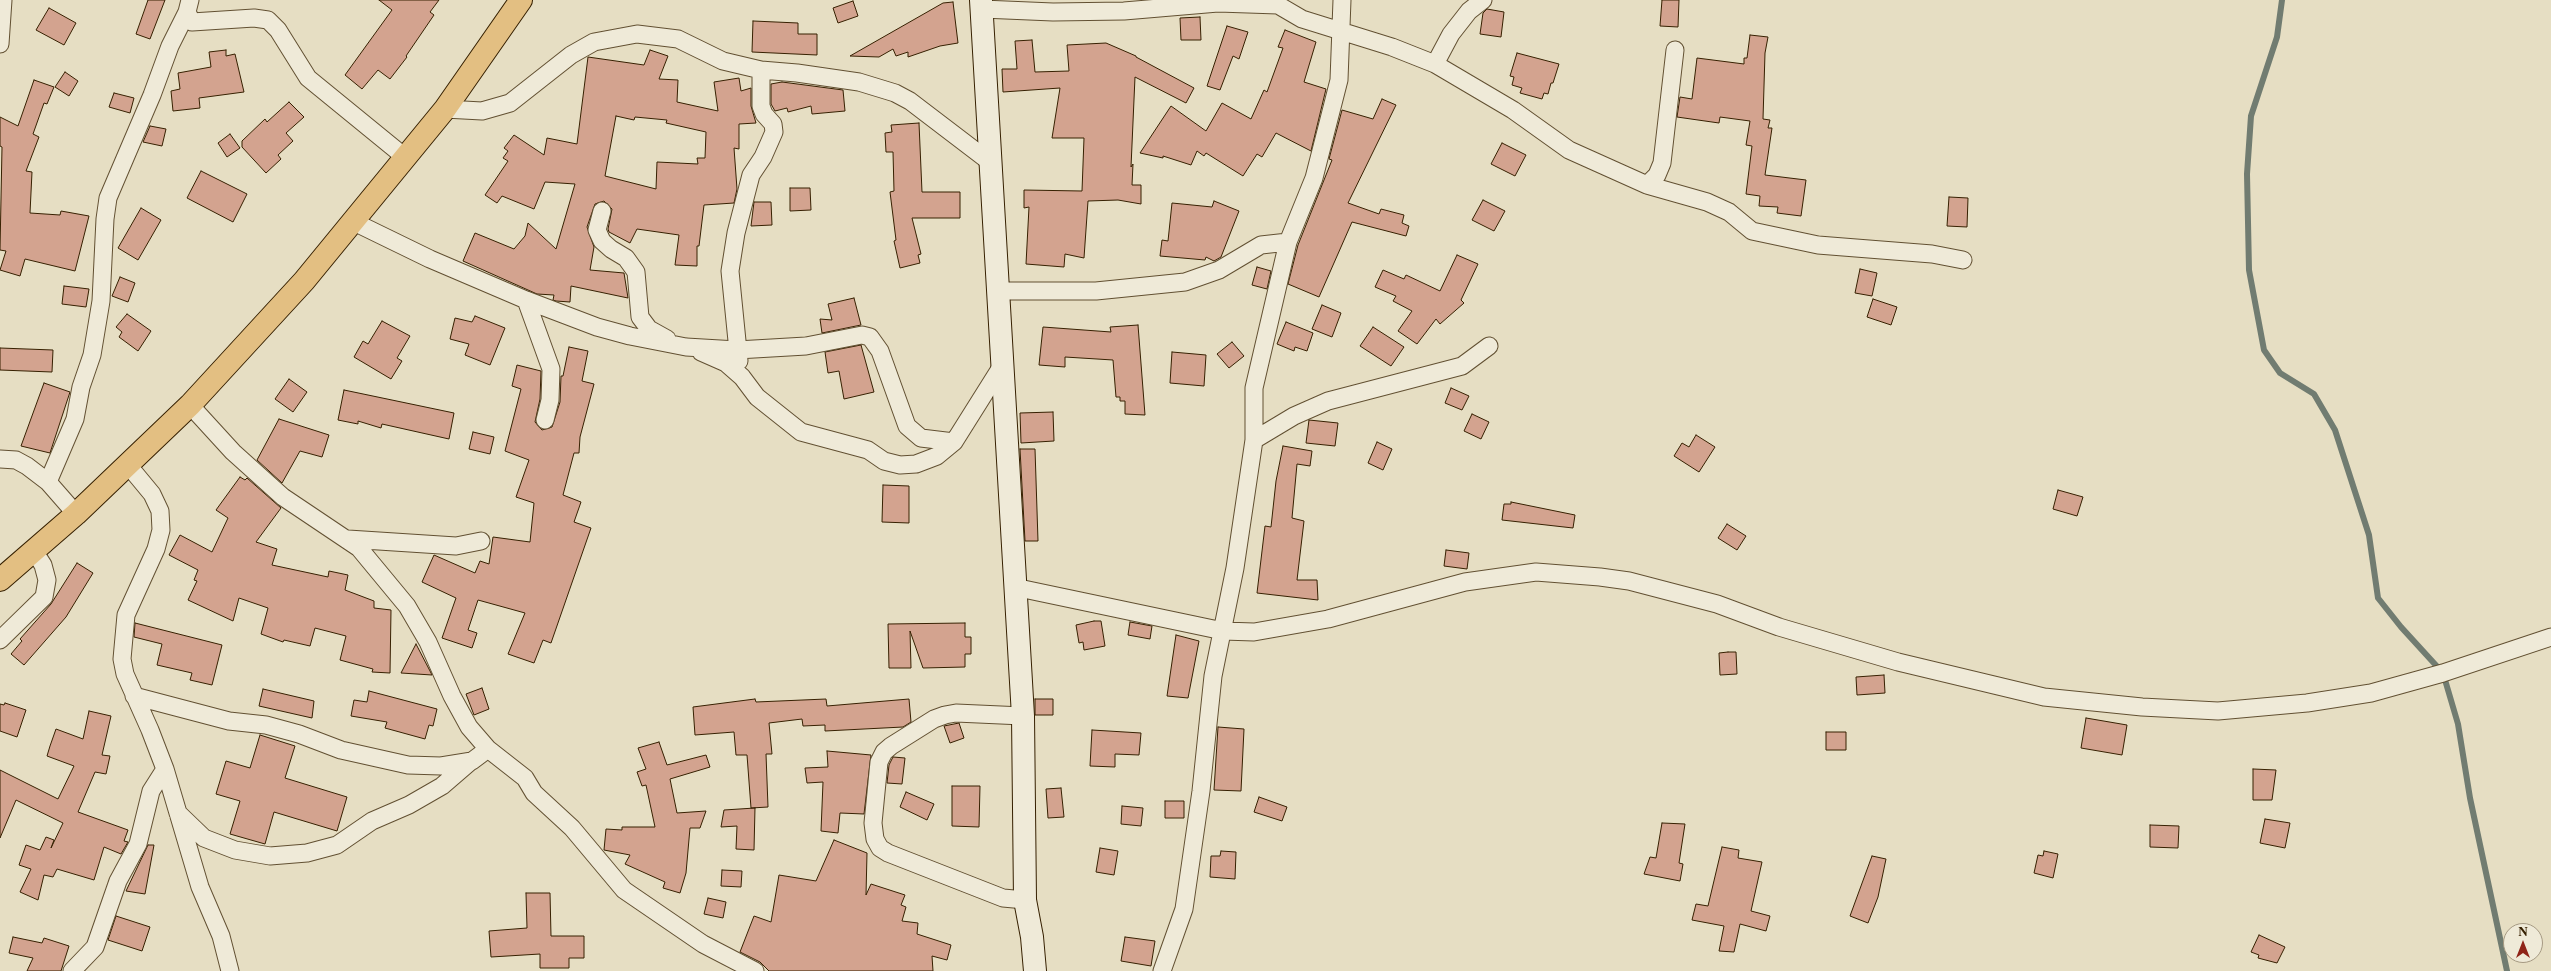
<!DOCTYPE html>
<html>
<head>
<meta charset="utf-8">
<style>
	body { margin:0 }
	#map { position:relative; width:2551px; height:971px; overflow:hidden; background:#e6dec3; font-family:"Libre Caslon Text",serif }
	canvas { display:block }
	.north { position:absolute; left:2503px; top:923px; width:40px; height:40px; box-sizing:border-box; background:#efead8; border:1px solid #a59982; border-radius:50%; rotate:0deg; font-size:11px; font-weight:700; line-height:16px; text-align:center; color:#362001 }
	.north::after { content:''; display:block; margin:auto; width:14px; height:18px; background:#8f2418; clip-path:polygon(50% 0,100% 100%,50% 72%,0 100%) }
</style>
</head>
<body>
<div id="map">
<canvas width="2551" height="971"></canvas>
<div class="north">N</div>
</div>
<script>
const ctx = document.querySelector('canvas').getContext('2d');
ctx.lineJoin = 'round';
function toPath(rows) {
  const path = new Path2D();
  for (const r of rows) {
    path.moveTo(r[0], r[1]);
    for (let i = 2; i < r.length; i += 2) path.lineTo(r[i], r[i + 1]);
  }
  return path;
}
function strokePath(path, color, width, dash) {
  ctx.strokeStyle = color;
  ctx.lineWidth = width;
  ctx.lineCap = dash ? 'butt' : 'round';
  ctx.setLineDash(dash || []);
  ctx.stroke(path);
}
function fill(path, color) {
  ctx.fillStyle = color;
  ctx.fill(path, 'evenodd');
}
const stream = toPath([
	[2282,0,2277,37,2251,116,2247,174,2249,270,2264,350,2280,373,2314,394,2335,430,2369,535,2378,598,2401,627,2443,673,2458,724,2470,798,2507,971]
]);
const building = toPath([
	[148,0,165,0,150,39,136,34,148,0],
	[379,0,439,0,430,12,434,15,406,56,407,57,390,79,378,70,362,89,345,75,392,10,379,0],
	[1662,0,1679,0,1678,27,1660,26,1662,0],
	[853,1,858,16,838,23,833,8,853,1],
	[953,2,958,43,940,46,908,57,908,52,896,56,893,49,879,57,850,56,943,3,953,2],
	[49,8,76,23,64,45,36,30,49,8],
	[1487,9,1504,12,1501,37,1480,34,1483,13,1487,9],
	[1200,17,1201,40,1181,40,1180,18,1200,17],
	[753,21,798,23,798,34,817,34,817,55,752,52,753,21],
	[1227,26,1248,32,1239,59,1233,56,1220,90,1207,86,1227,26],
	[1285,30,1316,42,1304,82,1326,89,1311,151,1276,133,1262,157,1257,154,1243,176,1206,153,1204,156,1197,151,1191,165,1163,156,1163,158,1140,153,1171,106,1206,131,1222,103,1251,119,1264,90,1267,92,1283,48,1278,47,1285,30],
	[1750,35,1768,37,1765,53,1763,119,1770,120,1768,128,1772,128,1765,175,1806,180,1801,216,1777,213,1778,207,1759,206,1760,196,1746,194,1752,146,1746,145,1750,121,1720,117,1719,123,1677,117,1680,97,1692,99,1697,58,1744,64,1744,58,1747,58,1750,35],
	[1032,40,1035,72,1069,71,1067,45,1106,43,1136,56,1136,57,1194,88,1186,103,1135,77,1131,167,1133,164,1132,185,1141,185,1141,204,1118,200,1088,201,1084,258,1065,254,1064,267,1026,264,1029,207,1024,208,1024,190,1082,191,1084,138,1052,138,1060,88,1003,92,1002,69,1017,69,1015,41,1032,40],
	[226,50,226,56,235,54,244,92,199,98,200,108,173,111,171,91,180,89,178,73,211,67,209,52,226,50],
	[650,50,668,56,659,79,678,80,677,102,718,111,714,82,739,78,741,91,751,88,751,106,756,123,739,124,739,149,734,148,737,189,734,203,704,205,699,246,697,246,697,266,675,265,679,235,637,229,630,243,609,232,608,229,612,209,604,201,595,204,587,227,594,247,590,270,624,273,628,298,571,286,570,302,556,301,553,300,554,295,537,294,463,261,475,233,514,249,525,236,528,223,556,249,575,184,545,182,534,209,502,196,497,203,485,195,508,161,503,158,508,151,504,148,514,135,544,155,547,138,577,144,588,57,644,65,650,50],
	[616,116,634,120,635,117,667,120,666,123,706,132,705,158,697,158,698,164,657,162,656,189,605,176,616,116],
	[1517,53,1559,64,1553,83,1551,83,1548,94,1544,93,1542,99,1520,93,1522,88,1512,85,1514,77,1510,76,1517,53],
	[65,72,78,81,69,96,55,87,65,72],
	[34,80,54,87,47,104,44,103,33,134,39,137,26,171,32,172,30,213,60,215,61,211,89,216,75,271,25,259,20,276,0,270,6,251,0,250,2,147,0,146,0,117,18,126,34,80],
	[782,82,843,90,845,111,812,114,811,106,788,112,787,108,775,111,771,104,771,84,782,82],
	[114,93,134,98,130,113,109,107,114,93],
	[1382,99,1396,105,1348,203,1379,214,1381,209,1404,215,1402,223,1409,226,1406,236,1352,222,1319,297,1288,284,1298,245,1332,160,1329,159,1342,110,1373,119,1382,99],
	[289,102,304,117,286,133,293,141,278,155,281,159,266,173,242,147,242,141,265,119,267,122,289,102],
	[919,123,922,192,960,192,960,218,912,218,921,254,918,255,920,263,900,268,894,241,896,240,890,192,894,191,893,152,886,152,885,133,892,132,891,125,919,123],
	[150,126,166,129,162,146,143,142,150,126],
	[230,134,240,148,227,157,218,143,230,134],
	[1502,143,1526,155,1515,176,1491,164,1502,143],
	[201,171,247,194,233,222,187,198,201,171],
	[790,188,810,188,811,210,790,211,790,188],
	[1949,197,1968,198,1967,227,1947,226,1949,197],
	[1483,200,1505,211,1494,231,1472,220,1483,200],
	[1214,201,1239,211,1221,257,1214,261,1206,257,1205,260,1160,256,1162,240,1168,241,1172,203,1212,207,1214,201],
	[754,202,771,202,772,225,751,226,754,202],
	[141,208,161,220,138,260,118,248,141,208],
	[1457,255,1478,264,1461,300,1464,303,1440,324,1436,319,1417,344,1398,331,1412,311,1393,301,1396,296,1375,287,1383,270,1404,279,1406,275,1440,291,1457,255],
	[1257,267,1271,271,1267,289,1252,285,1257,267],
	[1860,269,1877,273,1872,296,1855,293,1860,269],
	[120,277,135,283,128,302,112,296,120,277],
	[64,286,89,289,86,307,62,304,64,286],
	[854,298,861,325,822,333,820,319,832,320,828,304,854,298],
	[1873,299,1897,307,1891,325,1867,317,1873,299],
	[1322,305,1341,313,1332,337,1312,329,1322,305],
	[127,314,151,331,138,351,119,337,122,332,116,327,127,314],
	[475,316,505,328,490,365,465,355,469,344,450,339,455,318,472,322,475,316],
	[382,321,410,336,397,358,402,361,391,379,354,357,363,341,368,344,382,321],
	[1286,322,1313,333,1307,351,1295,347,1294,351,1277,344,1286,322],
	[1138,325,1145,415,1125,414,1125,401,1120,401,1120,397,1116,397,1113,360,1065,357,1065,367,1039,365,1043,327,1111,332,1110,327,1138,325],
	[1373,327,1404,347,1391,366,1360,346,1373,327],
	[1232,342,1244,356,1229,368,1217,354,1232,342],
	[861,345,874,392,844,399,839,371,828,373,825,352,861,345],
	[569,347,588,351,582,381,594,384,580,437,579,453,574,453,563,495,581,502,574,522,591,528,551,643,543,640,534,663,508,654,525,613,478,600,468,630,477,633,472,648,442,638,456,598,422,582,434,555,475,573,480,561,489,564,493,537,530,542,534,503,516,497,529,460,505,451,521,389,512,386,517,365,541,371,540,399,535,422,542,430,552,427,560,402,561,376,563,376,569,347],
	[0,348,53,350,52,372,0,370,0,348],
	[1172,352,1206,355,1204,386,1170,383,1172,352],
	[289,379,307,392,293,412,275,399,289,379],
	[44,383,70,392,50,453,21,446,44,383],
	[1451,388,1469,396,1462,410,1445,403,1451,388],
	[344,390,454,413,449,439,382,424,381,428,358,421,358,424,338,420,344,390],
	[1053,412,1054,441,1021,443,1020,413,1053,412],
	[1472,414,1489,422,1481,439,1464,431,1472,414],
	[279,419,329,435,322,457,300,451,282,483,257,460,279,419],
	[1309,420,1338,423,1335,446,1306,443,1309,420],
	[473,432,494,437,490,454,469,449,473,432],
	[1696,435,1715,447,1699,472,1674,456,1682,443,1689,447,1696,435],
	[1377,442,1392,449,1383,470,1368,463,1377,442],
	[1283,446,1312,451,1310,466,1297,464,1292,518,1304,521,1297,580,1317,580,1318,600,1257,593,1265,526,1271,527,1276,481,1283,446],
	[1020,449,1035,449,1038,541,1025,541,1020,449],
	[240,477,245,480,247,478,281,508,256,542,277,549,272,565,328,577,329,571,348,575,345,590,374,601,374,608,391,610,390,673,372,672,373,669,340,660,346,636,315,628,310,646,284,640,283,642,261,634,268,608,239,598,233,621,188,600,197,581,194,580,198,570,169,555,180,535,212,552,228,518,216,510,240,477],
	[883,485,909,486,909,523,882,522,883,485],
	[2058,490,2083,497,2077,516,2053,509,2058,490],
	[1511,502,1575,515,1573,528,1502,520,1504,504,1511,504,1511,502],
	[1727,524,1746,536,1737,550,1718,538,1727,524],
	[1446,550,1469,553,1467,569,1444,566,1446,550],
	[77,563,93,573,66,617,24,665,11,654,22,641,20,639,51,604,77,563],
	[1094,621,1101,621,1105,646,1084,650,1083,642,1079,643,1076,625,1094,621],
	[1130,622,1152,626,1150,639,1128,635,1130,622],
	[135,623,222,645,212,685,190,680,192,673,157,665,162,644,134,637,135,623],
	[965,623,965,637,971,637,971,654,965,654,965,667,923,668,910,631,911,668,889,668,888,624,965,623],
	[1176,635,1199,641,1188,698,1167,696,1176,635],
	[416,644,430,671,432,675,401,673,416,644],
	[1728,652,1736,652,1737,674,1720,675,1719,653,1728,652],
	[1884,675,1885,693,1857,695,1856,677,1884,675],
	[482,688,489,709,474,715,466,694,482,688],
	[263,689,314,701,312,718,259,706,263,689],
	[369,691,437,709,433,726,429,725,425,739,385,728,387,722,351,716,354,700,367,702,369,691],
	[755,699,756,702,826,699,827,706,909,699,911,722,903,727,825,731,825,725,803,726,802,719,769,723,772,754,766,754,768,807,751,808,747,755,736,755,734,732,695,735,693,707,755,699],
	[1035,699,1053,699,1053,715,1035,715,1035,699],
	[5,703,26,710,17,737,0,731,0,704,4,705,5,703],
	[89,711,111,716,102,755,110,756,106,774,95,772,78,812,128,830,124,841,128,842,121,854,104,847,94,880,57,869,53,877,44,875,38,900,20,892,31,869,19,865,26,845,40,850,46,837,54,840,51,848,63,823,16,800,0,838,0,770,58,799,74,766,47,756,50,746,56,729,83,739,89,711],
	[2086,718,2127,725,2122,755,2081,748,2086,718],
	[959,723,964,738,950,743,944,726,959,723],
	[1218,727,1244,729,1241,791,1214,790,1218,727],
	[1092,730,1141,733,1139,755,1115,754,1115,767,1090,766,1092,730],
	[1826,732,1846,732,1846,750,1826,750,1826,732],
	[260,735,295,746,285,778,347,797,337,831,274,812,265,844,230,834,240,801,216,794,226,761,250,768,260,735],
	[659,742,667,765,706,755,710,767,670,779,677,813,706,811,700,828,690,828,686,873,680,893,663,888,665,882,625,864,630,855,604,850,606,829,622,830,622,827,655,827,646,785,642,786,637,772,646,769,638,748,659,742],
	[827,751,871,755,864,814,840,813,838,833,821,831,823,782,807,783,805,768,828,767,827,751],
	[893,757,905,758,902,784,887,783,889,765,893,757],
	[2253,769,2276,770,2272,800,2253,800,2253,769],
	[952,786,980,786,979,827,952,826,952,786],
	[1061,788,1064,817,1048,818,1046,789,1061,788],
	[906,792,934,804,927,820,900,807,906,792],
	[1259,797,1287,807,1282,821,1254,812,1259,797],
	[1165,801,1184,801,1184,818,1165,818,1165,801],
	[1122,806,1143,808,1141,826,1121,824,1122,806],
	[755,808,754,850,736,849,737,826,721,827,724,810,755,808],
	[2265,819,2290,823,2285,848,2260,843,2265,819],
	[1662,823,1685,824,1679,863,1683,864,1680,881,1644,874,1650,857,1656,858,1662,823],
	[2150,825,2179,826,2178,848,2150,847,2150,825],
	[834,840,867,853,866,895,871,884,905,895,901,905,906,907,902,921,918,923,917,934,951,945,947,960,932,956,933,971,769,971,760,962,740,952,754,916,771,922,779,875,816,881,834,840],
	[148,845,154,845,145,894,126,891,148,845],
	[1722,847,1739,850,1738,858,1762,862,1751,911,1770,916,1766,931,1740,924,1734,952,1719,951,1724,926,1692,920,1696,904,1708,906,1722,847],
	[1100,848,1118,851,1114,875,1096,872,1100,848],
	[1221,851,1236,852,1235,879,1210,877,1211,856,1220,856,1221,851],
	[2044,851,2058,854,2053,878,2034,873,2038,855,2043,856,2044,851],
	[1872,856,1886,859,1878,897,1868,923,1850,916,1872,856],
	[722,870,742,871,741,887,721,886,722,870],
	[526,893,550,893,551,936,584,936,584,958,569,958,569,968,540,968,540,954,491,957,489,931,527,928,526,893],
	[708,898,726,902,723,918,704,914,708,898],
	[116,916,150,927,142,951,108,940,116,916],
	[2259,935,2285,947,2277,963,2258,958,2259,955,2251,952,2259,935],
	[13,937,42,943,44,938,69,946,61,971,27,971,33,958,9,953,13,937],
	[1125,937,1155,941,1151,966,1121,961,1125,937]
]);
const street = toPath([
	[190,0,187,12,192,22,254,18,268,20,278,30,308,78,406,158],
	[982,9,1053,12,1124,11,1218,3,1278,5,1302,19,1392,47,1435,64,1513,110,1569,150,1647,185,1707,202,1729,212,1752,231,1818,245,1932,254,1963,260],
	[0,44,3,0],
	[1435,64,1451,34,1469,11,1483,0],
	[445,109,482,111,510,103,571,55,594,42,637,34,678,39,723,61,761,70,797,73,859,82,895,93,910,101,990,162],
	[1647,185,1657,175,1662,163,1675,50],
	[602,211,597,230,602,241,611,249,626,258,636,272,640,317,649,329,667,339],
	[354,222,430,259,526,300,597,327,630,336,686,347,737,350,806,346,862,335,870,337,880,351,907,426,921,438,954,442],
	[998,291,1096,291,1185,282,1219,270,1261,245,1288,242],
	[526,300,551,369,550,400,545,420],
	[701,352,726,363,742,377,757,397,801,432,868,450,884,461,900,465,916,464,937,456,954,442,1003,364],
	[739,361,730,271,736,233,751,175,763,157,774,132,773,124,764,114,761,106,761,70],
	[190,405,233,452,283,497,359,548,407,606,428,642,452,696,469,727,488,749,525,778,534,793,572,828,624,890,703,944,755,971],
	[1254,440,1294,416,1328,401,1462,366,1489,346],
	[0,459,16,460,27,466,48,482,76,514],
	[128,465,152,494,160,511,161,530,156,549,126,615,122,659,125,674,150,730,165,769,200,887,221,936,230,971],
	[48,482,75,419,81,387,92,355,101,301,105,219,108,198,152,95,170,46,187,12],
	[348,539,456,546,481,541],
	[1014,587,1223,631,1254,632,1328,619,1465,582,1536,572,1600,577,1629,581,1717,604,1779,627,1898,662,2044,697,2142,707,2218,711,2307,703,2371,693,2443,673,2551,637],
	[0,640,44,597,47,580,43,565,34,551],
	[134,696,229,721,266,725,299,734,341,750,408,765,441,766,472,761,488,749],
	[1023,716,956,713,945,715,934,719,891,746,884,752,879,762,873,823,875,839,880,848,888,853,1003,898,1025,900],
	[178,813,204,838,235,850,270,856,307,853,337,845,372,821,409,805,442,786,471,761],
	[72,971,95,947,118,881,138,844,151,791,165,769],
	[1162,971,1184,909,1201,791,1213,676,1235,568,1254,440,1254,388,1288,242,1314,178,1339,80,1342,0]
]);
const secondary = toPath([
	[981,0,1023,716,1025,900,1032,937,1035,971]
]);
const highway = toPath([
	[0,580,76,514,190,405,304,281,445,109,521,0]
]);
strokePath(stream, '#717c71', 6);
fill(building, '#d3a38f');
strokePath(building, '#362001', 1);
strokePath(street, '#625032', 19);
strokePath(secondary, '#362001', 24);
strokePath(highway, '#362001', 24);
strokePath(street, '#efead8', 17);
strokePath(secondary, '#efead8', 22);
strokePath(highway, '#e3bf82', 22);
</script>
</body>
</html>
